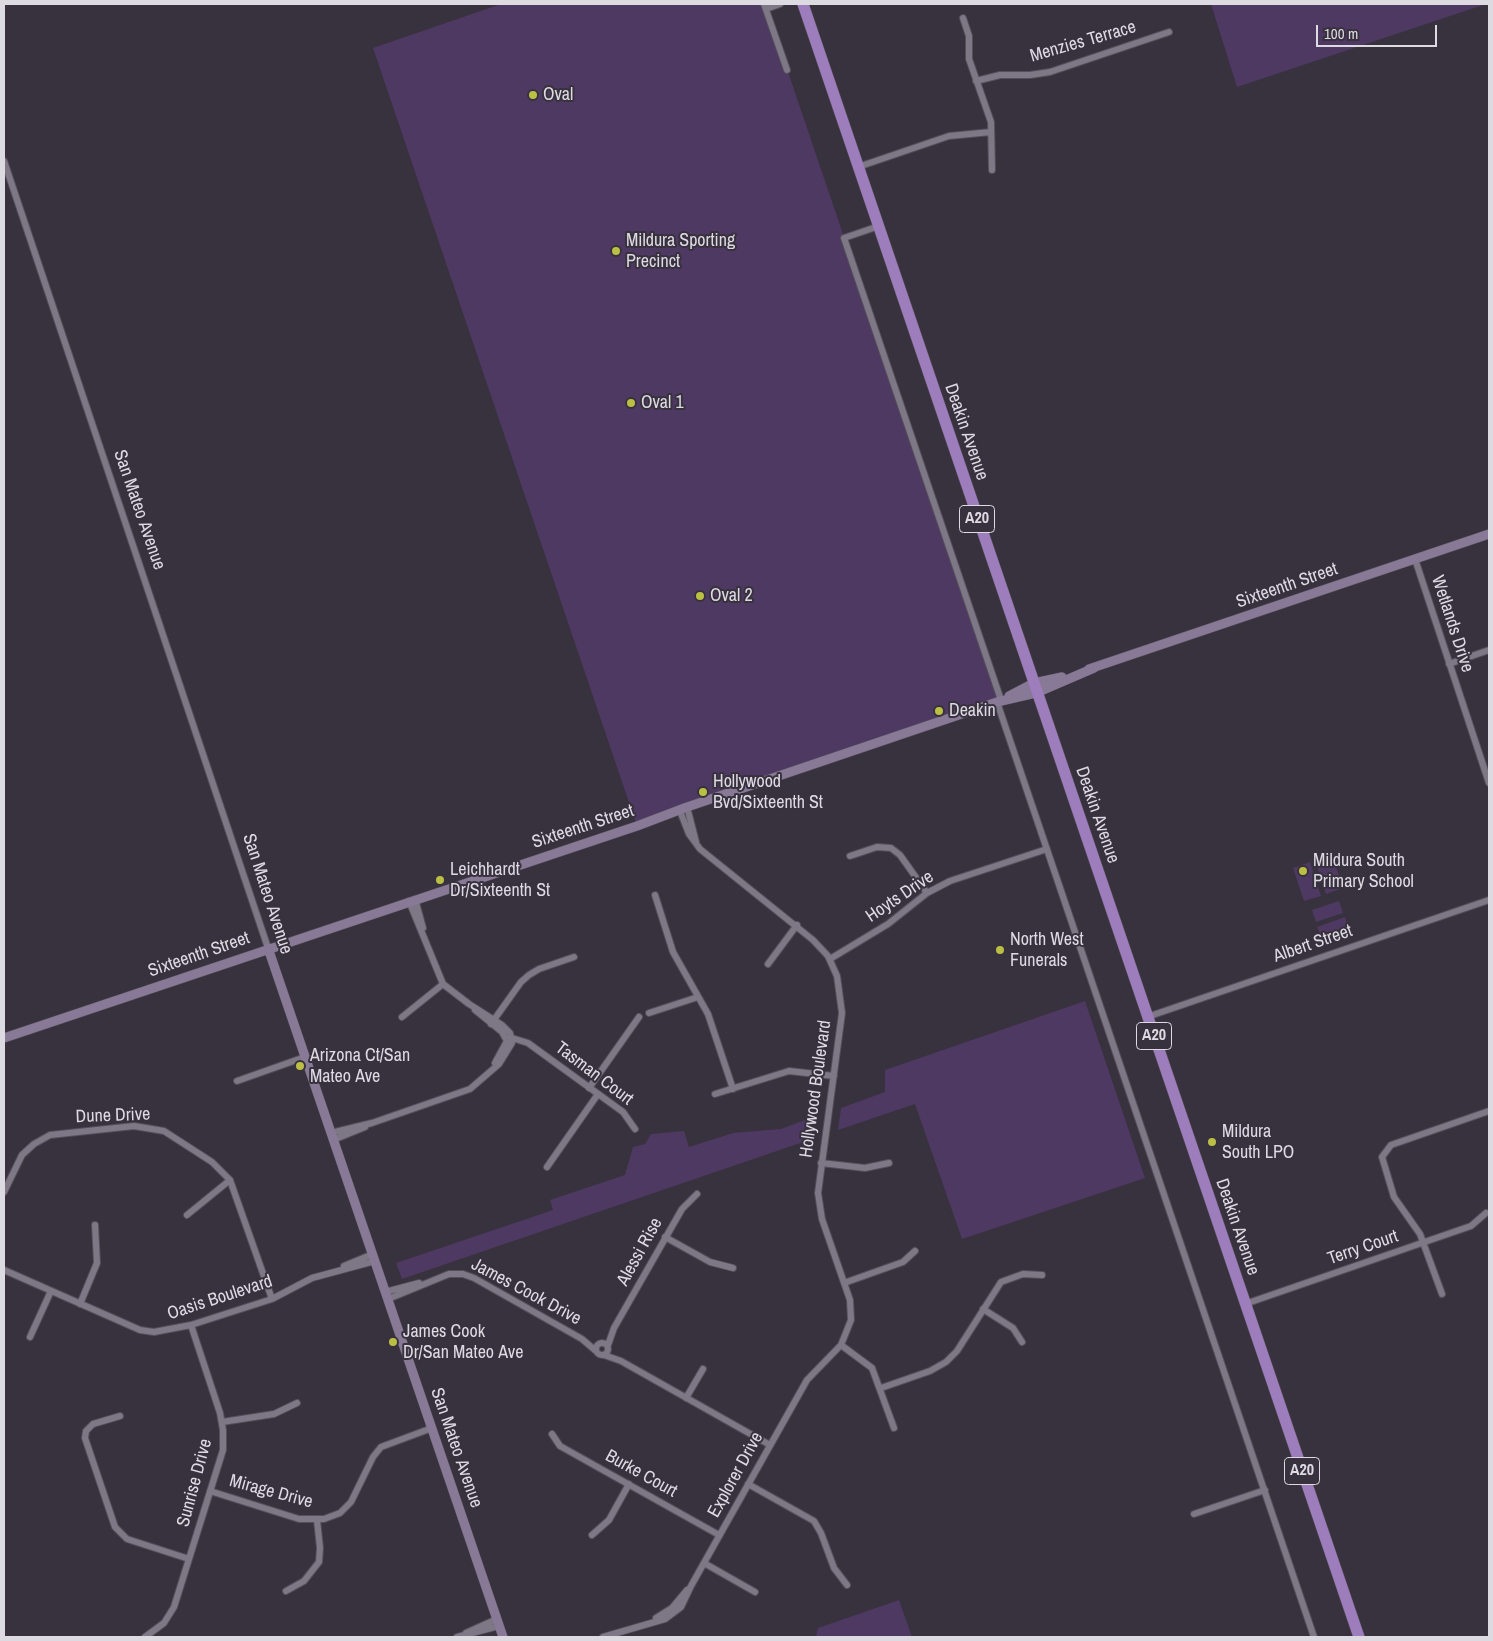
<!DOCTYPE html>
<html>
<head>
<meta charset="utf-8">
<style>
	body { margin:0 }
	#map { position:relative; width:1493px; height:1641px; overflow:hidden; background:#38313e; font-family:"Archivo Narrow",sans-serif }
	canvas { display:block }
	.frame { position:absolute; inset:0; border:5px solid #dedae2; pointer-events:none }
	.scale { position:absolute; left:1316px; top:25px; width:121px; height:22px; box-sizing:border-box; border:2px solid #dedae2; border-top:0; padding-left:6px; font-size:15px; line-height:18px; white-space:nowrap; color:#dedae2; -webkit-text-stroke:4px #38313e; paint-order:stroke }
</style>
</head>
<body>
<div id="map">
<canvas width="1493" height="1641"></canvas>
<div class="frame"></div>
<div class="scale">100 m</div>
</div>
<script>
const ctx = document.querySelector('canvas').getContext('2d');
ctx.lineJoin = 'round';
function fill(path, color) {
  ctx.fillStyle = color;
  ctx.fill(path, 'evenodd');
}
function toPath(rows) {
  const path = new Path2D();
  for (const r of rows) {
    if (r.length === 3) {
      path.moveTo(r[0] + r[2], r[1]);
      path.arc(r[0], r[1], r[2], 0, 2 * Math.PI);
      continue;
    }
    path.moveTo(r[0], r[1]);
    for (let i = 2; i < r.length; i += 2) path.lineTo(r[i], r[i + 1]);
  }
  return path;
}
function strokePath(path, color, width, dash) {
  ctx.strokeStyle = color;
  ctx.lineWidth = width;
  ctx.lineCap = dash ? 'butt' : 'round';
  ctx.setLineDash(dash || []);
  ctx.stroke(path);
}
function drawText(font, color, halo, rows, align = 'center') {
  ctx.font = font + ' "Archivo Narrow",sans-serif';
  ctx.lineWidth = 4;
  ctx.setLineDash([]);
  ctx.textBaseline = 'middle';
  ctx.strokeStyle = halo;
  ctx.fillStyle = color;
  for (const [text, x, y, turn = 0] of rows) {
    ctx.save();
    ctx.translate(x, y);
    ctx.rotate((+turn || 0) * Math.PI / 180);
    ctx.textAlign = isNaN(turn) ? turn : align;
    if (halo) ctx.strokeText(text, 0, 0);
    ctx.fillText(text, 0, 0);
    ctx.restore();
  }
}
const green = toPath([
	[501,4,765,4,1001,700,637,826,373,48],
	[1211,4,1486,4,1237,87],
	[1332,854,1343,888,1326,894,1315,860],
	[1310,862,1321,896,1304,901,1293,868],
	[1339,901,1343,913,1316,922,1312,910],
	[1345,917,1349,930,1322,939,1317,927],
	[1085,1001,1145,1178,962,1239,915,1104,838,1130,841,1108,885,1092,885,1070],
	[813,1117,812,1139,402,1279,396,1263,553,1210,550,1200,625,1175,633,1147,645,1144,651,1134,684,1131,689,1147,733,1133,781,1129],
	[899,1600,912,1637,816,1637,818,1628]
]);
const street = toPath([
	[764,4,787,70],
	[766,9,780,4],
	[963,18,969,36,969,59,991,122,992,170],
	[976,81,1000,75,1030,75,1050,72,1169,32],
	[4,161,268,948],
	[858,167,949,136,991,132],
	[879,226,844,238,1001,700],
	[1415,559,1489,783],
	[1449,664,1489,650],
	[997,702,1314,1637],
	[687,807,696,842],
	[850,856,877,847,891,848,900,855,927,893],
	[655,895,673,952,708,1014,733,1089],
	[415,899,423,928],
	[830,959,888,924,927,893,950,881,1047,849],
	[768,964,797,925],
	[475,1010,502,1032,507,1041],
	[649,1013,698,997],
	[402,1017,443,984],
	[1147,1017,1489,900],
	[491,1024,521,982,529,975,539,969,574,957],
	[507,1041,512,1038,528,1043,623,1112,635,1129],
	[495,1063,507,1041],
	[237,1081,305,1057],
	[589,1088,639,1017],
	[715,1094,789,1071,834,1076],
	[331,1133,372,1123,470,1089,499,1064,512,1043,510,1033,502,1025,469,1004,443,984,409,901],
	[333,1140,365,1127],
	[821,1163,865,1168,889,1163],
	[547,1167,598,1094],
	[4,1192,22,1155,34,1144,50,1135,134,1126,164,1131,212,1162,230,1180,272,1299],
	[187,1215,230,1180],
	[665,1237,710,1262,733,1268],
	[344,1266,373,1254],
	[4,1270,140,1330,154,1332,191,1325,272,1299,312,1278,375,1261],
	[844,1283,903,1262,915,1251],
	[385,1292,419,1283],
	[1442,1294,1420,1234,1394,1197,1382,1157,1391,1145,1489,1111],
	[388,1299,449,1274,463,1274,474,1278,582,1339,596,1351],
	[80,1304,97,1263,95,1225],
	[1245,1304,1471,1226,1486,1213],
	[983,1309,1013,1328,1022,1342],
	[30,1337,51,1291],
	[602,1349,6],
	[608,1345,614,1328,682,1209,697,1194],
	[841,1345,872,1368,894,1428],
	[604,1355,621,1361,770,1445],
	[881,1388,930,1371,946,1362,957,1351,1001,1282,1023,1274,1042,1275],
	[686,1398,703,1369],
	[120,1416,93,1424,86,1431,85,1438,115,1527,127,1539,189,1559],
	[222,1422,274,1414,297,1403],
	[552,1434,560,1446,719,1535],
	[748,1484,814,1521,821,1533,834,1568,847,1585],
	[210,1491,299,1519,324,1519,340,1513,351,1502,373,1457,381,1447,432,1428],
	[1194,1514,1265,1490],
	[592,1535,609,1520,629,1484],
	[704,1563,755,1592],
	[286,1591,304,1581,319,1562,320,1548,317,1520],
	[656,1618,672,1608,687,1590],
	[466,1633,497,1619],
	[145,1637,164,1623,174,1607,223,1450,223,1430,220,1413,191,1325],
	[457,1637,499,1626],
	[603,1637,665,1619,681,1607,691,1586,807,1380,841,1345,851,1320,850,1300,822,1219,818,1193,842,1013,837,976,828,956,813,940,700,849,689,834,680,811]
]);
const secondary = toPath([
	[1089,669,1489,534],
	[1009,696,1034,683,1062,677],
	[268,948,503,1637],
	[4,1038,637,826,687,807,997,702,1036,693,1094,668]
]);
const highway = toPath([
	[803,4,1359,1637]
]);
const markers = [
	[533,95,5,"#bbc045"],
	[616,251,5,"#bbc045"],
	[631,403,5,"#bbc045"],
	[700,596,5,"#bbc045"],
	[939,711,5,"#bbc045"],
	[703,792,5,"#bbc045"],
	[1303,871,5,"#bbc045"],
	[440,880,5,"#bbc045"],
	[1000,950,5,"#bbc045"],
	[300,1066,5,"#bbc045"],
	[1212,1142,5,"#bbc045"],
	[393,1342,5,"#bbc045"]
];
const shields = [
	[977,519,35],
	[1154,1036,35],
	[1302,1471,35]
];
const shieldNames = [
	["A20",977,519],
	["A20",1154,1036],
	["A20",1302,1471]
];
const streetNames = [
	["Menzies Terrace",1083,42,-16],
	["Deakin Avenue",966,432,71],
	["San Mateo Avenue",139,510,71],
	["Sixteenth Street",1287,586,-19],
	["Wetlands Drive",1452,624,72],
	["Deakin Avenue",1097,815,71],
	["Sixteenth Street",583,827,-18],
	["San Mateo Avenue",267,894,72],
	["Hoyts Drive",900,897,-34],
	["Albert Street",1313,944,-19],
	["Sixteenth Street",199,955,-19],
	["Tasman Court",594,1074,37],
	["Hollywood Boulevard",816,1089,-82],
	["Dune Drive",113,1116,-2],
	["Deakin Avenue",1237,1227,71],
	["Terry Court",1363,1248,-19],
	["Alessi Rise",640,1252,-61],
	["James Cook Drive",526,1292,28],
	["Oasis Boulevard",220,1298,-18],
	["San Mateo Avenue",456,1448,71],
	["Burke Court",641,1474,29],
	["Explorer Drive",736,1475,-61],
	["Sunrise Drive",195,1483,-75],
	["Mirage Drive",271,1492,15]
];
const poiNames = [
	["Oval",543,95],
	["Mildura Sporting",626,241],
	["Precinct",626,262],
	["Oval 1",641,403],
	["Oval 2",710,596],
	["Deakin",949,711],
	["Hollywood",713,782],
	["Bvd/Sixteenth St",713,803],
	["Mildura South",1313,861],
	["Primary School",1313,882],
	["Leichhardt",450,870],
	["Dr/Sixteenth St",450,891],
	["North West",1010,940],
	["Funerals",1010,961],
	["Arizona Ct/San",310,1056],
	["Mateo Ave",310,1077],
	["Mildura",1222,1132],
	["South LPO",1222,1153],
	["James Cook",403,1332],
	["Dr/San Mateo Ave",403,1353]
];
fill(green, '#4e3962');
strokePath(street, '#544f5a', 8);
strokePath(secondary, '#544f5a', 10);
strokePath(highway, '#544f5a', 12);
strokePath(street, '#7e7785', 6);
strokePath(secondary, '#887996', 9);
strokePath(highway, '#9e7dbc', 11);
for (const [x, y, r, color] of markers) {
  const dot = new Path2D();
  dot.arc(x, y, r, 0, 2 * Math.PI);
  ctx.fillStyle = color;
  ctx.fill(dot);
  strokePath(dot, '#38313e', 2);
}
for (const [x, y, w] of shields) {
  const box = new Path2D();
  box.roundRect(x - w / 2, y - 13.5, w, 27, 4);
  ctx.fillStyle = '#38313e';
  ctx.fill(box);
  strokePath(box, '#dedae2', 1);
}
drawText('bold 16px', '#dedae2', null, shieldNames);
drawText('18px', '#dedae2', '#38313e', streetNames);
drawText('18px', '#dedae2', '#38313e', poiNames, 'left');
</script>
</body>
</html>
